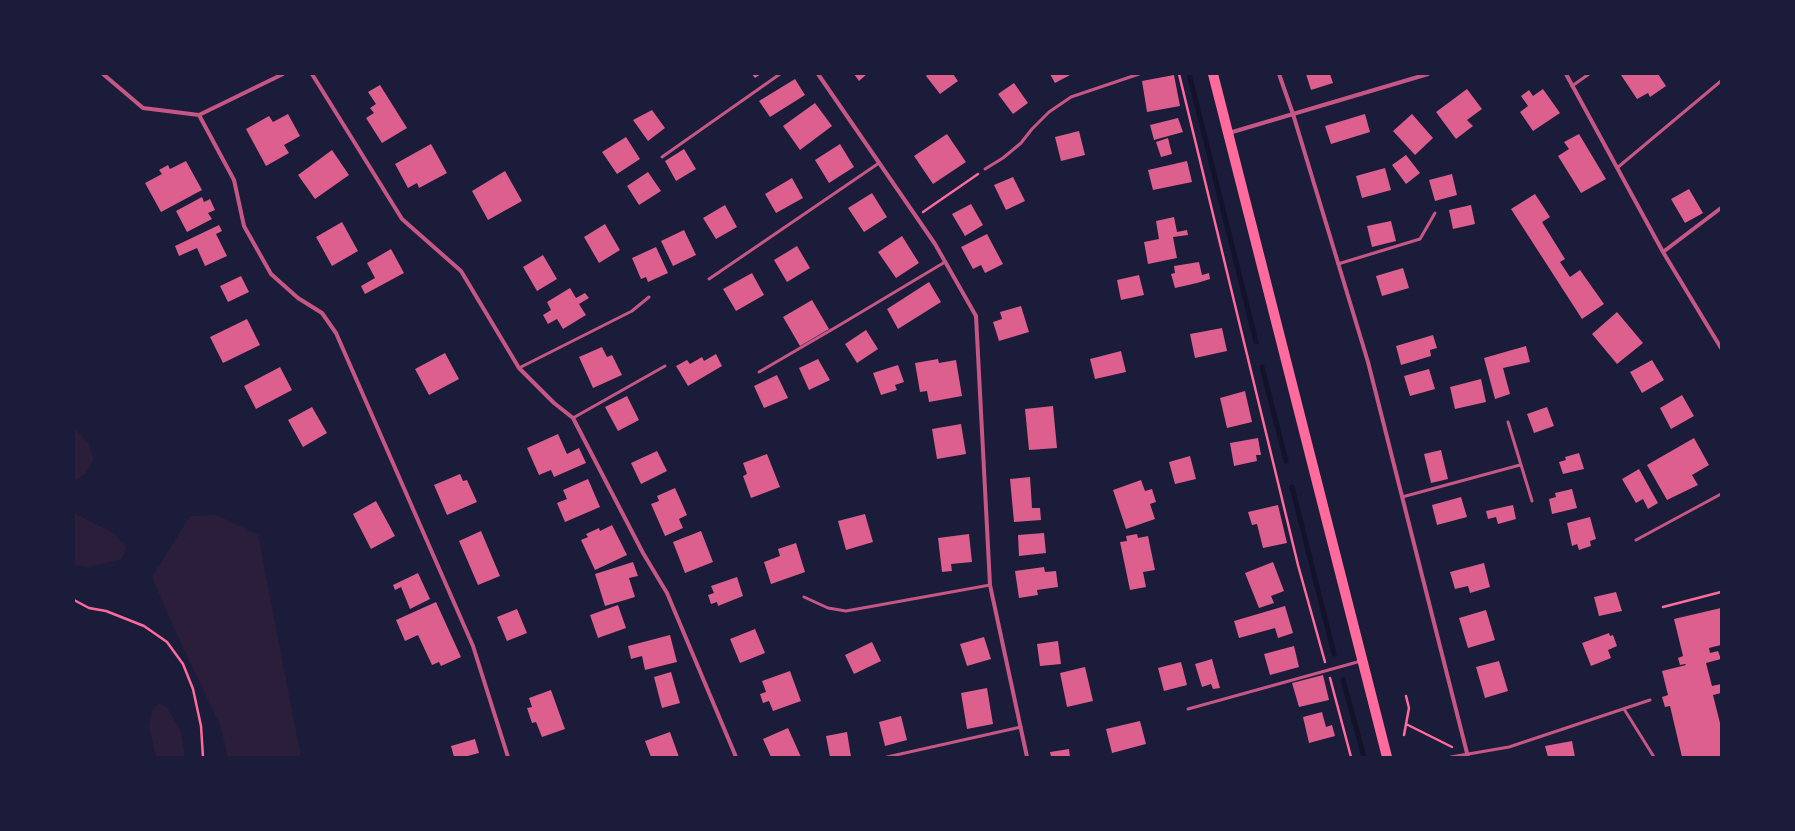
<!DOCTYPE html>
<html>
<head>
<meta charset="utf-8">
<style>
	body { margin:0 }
	#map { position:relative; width:1795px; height:831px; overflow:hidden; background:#1b1b3a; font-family:"DM Sans",sans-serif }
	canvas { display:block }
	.frame { position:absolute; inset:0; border:75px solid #1b1b3a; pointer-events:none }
</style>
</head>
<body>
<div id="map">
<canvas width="1795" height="831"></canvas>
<div class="frame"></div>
</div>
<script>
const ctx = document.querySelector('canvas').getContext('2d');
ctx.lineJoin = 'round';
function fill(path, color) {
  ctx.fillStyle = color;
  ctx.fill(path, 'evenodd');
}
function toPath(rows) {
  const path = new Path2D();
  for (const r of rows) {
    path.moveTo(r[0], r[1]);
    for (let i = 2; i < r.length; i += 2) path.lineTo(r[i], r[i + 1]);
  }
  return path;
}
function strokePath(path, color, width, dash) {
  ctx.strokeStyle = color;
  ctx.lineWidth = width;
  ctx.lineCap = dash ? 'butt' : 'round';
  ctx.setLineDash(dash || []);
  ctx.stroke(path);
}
const green = toPath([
	[74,428,88,443,94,460,85,474,74,482],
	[74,513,113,533,126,547,124,555,119,560,89,567,74,564],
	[217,515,258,535,301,757,228,757,220,725,173,626,152,577,190,516],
	[158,704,166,706,181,731,185,757,156,757,149,726,152,711]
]);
const stream = toPath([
	[1189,74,1256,342],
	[1262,367,1286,461],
	[1292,487,1334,654],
	[1343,680,1364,757]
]);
const building = toPath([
	[752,74,761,74,755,78],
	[854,74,867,74,859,81],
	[928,74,953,74,958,81,940,94,926,76],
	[1050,74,1072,74,1055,83],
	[1306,74,1330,74,1333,83,1311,90],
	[1623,74,1658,74,1666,86,1650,97,1648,93,1637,99,1621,75],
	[1174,75,1180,106,1147,112,1142,81],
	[795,79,805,95,770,117,759,101],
	[1014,83,1028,103,1013,114,998,94],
	[380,85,407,128,382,143,366,118,374,113,370,108,376,104,368,92],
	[1467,89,1482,109,1467,120,1473,126,1456,139,1436,112],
	[1543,89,1560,113,1533,131,1520,112,1528,106,1521,96,1529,90,1533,96],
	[815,103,832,126,800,150,783,126],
	[652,110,665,128,648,141,633,120],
	[288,114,300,136,284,145,289,153,266,166,246,129,269,116,273,122],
	[1365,114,1370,132,1331,144,1325,126],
	[1412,114,1433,138,1415,155,1393,131],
	[1178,118,1183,132,1154,140,1150,125],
	[1079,131,1085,155,1061,161,1055,137],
	[947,134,966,162,933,184,914,156],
	[1579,134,1606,179,1581,193,1558,156,1569,149,1564,142],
	[626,137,640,159,617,174,602,152],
	[1168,138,1172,154,1161,157,1156,142],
	[431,144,447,173,419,188,417,183,408,188,395,164],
	[840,144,854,167,829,183,815,160],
	[684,149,696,169,676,181,665,161],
	[332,150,349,175,315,199,298,175],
	[1406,155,1420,173,1406,184,1392,165],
	[186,161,202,190,161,212,145,183,162,174,159,170,168,165,170,169],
	[1187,161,1192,182,1153,190,1148,170],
	[1385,168,1391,190,1362,198,1356,176],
	[505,171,522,201,488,220,472,191],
	[648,172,661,191,639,205,627,186],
	[1452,174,1457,195,1435,201,1429,180],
	[1013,177,1025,201,1006,210,994,185],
	[792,178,803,198,776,213,765,194],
	[1689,189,1703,213,1685,223,1671,199],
	[872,193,887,217,864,232,848,208],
	[1535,194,1550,217,1542,222,1565,259,1560,262,1570,277,1580,270,1604,304,1582,319,1511,209],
	[202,197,204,202,210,199,215,210,208,213,212,219,187,232,176,211],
	[971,204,983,225,965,236,952,214],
	[725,205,737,227,716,239,703,218],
	[1471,205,1475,224,1453,229,1449,210],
	[1174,217,1177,232,1187,230,1188,235,1173,237,1177,258,1148,264,1144,242,1159,239,1156,221],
	[1391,221,1396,241,1372,247,1367,226],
	[342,222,358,251,332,266,316,237],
	[605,224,620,250,599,263,584,237],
	[219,225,222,231,216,234,227,256,205,266,197,248,179,256,175,246],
	[684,230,696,255,673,266,661,241],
	[987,234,1003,264,985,273,981,265,973,269,961,247],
	[902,236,919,263,896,278,878,252],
	[797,246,810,268,787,282,774,260],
	[656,247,668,273,648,282,646,277,641,279,632,258],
	[391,249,404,273,365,294,361,286,375,278,367,263],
	[543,255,557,279,537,291,523,267],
	[1199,262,1202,275,1209,273,1210,279,1197,283,1175,288,1171,274,1175,273,1174,266],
	[1403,268,1409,288,1382,296,1376,276],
	[752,273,764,295,736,311,723,289],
	[1139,275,1144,295,1121,300,1117,280],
	[241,276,249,292,228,302,220,286],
	[929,282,941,302,898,329,887,309],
	[570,288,576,298,585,293,589,298,579,304,586,315,563,329,557,319,548,324,543,315,551,310,547,302],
	[812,300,829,329,800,346,783,317],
	[1021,306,1029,332,999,341,993,322,1002,319,1000,312],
	[1617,312,1643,343,1617,364,1592,334],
	[247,319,260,345,223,363,210,337],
	[1222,328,1227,351,1195,358,1190,334],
	[866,330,878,349,857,363,845,344],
	[1433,335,1437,348,1430,350,1431,356,1401,365,1396,346],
	[1526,346,1530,362,1503,368,1510,394,1495,399,1484,358],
	[602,347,607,357,612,355,622,375,593,388,579,357],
	[1121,351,1126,372,1095,379,1090,359],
	[445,353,459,379,429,395,415,369],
	[716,354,722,366,688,386,676,366,687,360,690,364,702,357,704,361],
	[818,359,830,380,809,390,799,368],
	[938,359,939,363,956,360,962,396,929,402,927,391,920,392,915,363],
	[1652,360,1664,380,1642,393,1630,372],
	[898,365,904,382,895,385,897,390,881,395,873,373],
	[280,367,292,390,256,409,244,386],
	[1429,369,1435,389,1410,396,1404,376],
	[777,375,788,398,764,408,754,386],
	[1481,379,1486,402,1455,409,1450,387],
	[1245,391,1252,422,1227,428,1220,398],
	[1682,395,1694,416,1671,429,1660,408],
	[627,396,639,420,618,431,605,407],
	[1053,406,1057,448,1029,450,1025,409],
	[312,407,327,433,303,447,288,420],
	[1547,407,1554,426,1534,433,1527,414],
	[961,424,966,454,937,459,932,429],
	[558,434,567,454,579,448,586,463,554,477,551,470,539,475,527,448],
	[1258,438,1261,455,1256,455,1257,461,1234,466,1230,443],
	[1694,438,1709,465,1692,475,1698,485,1667,500,1647,465],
	[1441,450,1448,479,1431,483,1424,454],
	[657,451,667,471,641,484,631,463],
	[1579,453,1584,469,1563,474,1559,462,1566,460,1565,457],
	[767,454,780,487,751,498,743,476,747,474,743,463],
	[1190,456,1196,479,1175,484,1169,462],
	[1639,469,1658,503,1648,509,1643,499,1636,503,1622,479],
	[460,474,463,481,467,480,477,502,447,515,434,485],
	[1030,477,1032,508,1040,508,1041,520,1014,522,1010,479],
	[588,479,600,507,565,522,557,503,567,499,563,490],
	[1141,480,1145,491,1152,489,1156,502,1150,504,1155,519,1126,529,1113,490],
	[675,488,687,515,679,519,683,528,665,536,651,504,659,501,657,496],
	[1572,489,1577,508,1552,514,1549,499,1556,497,1555,493],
	[1461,497,1467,517,1437,525,1432,505],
	[376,501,395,536,371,549,353,514],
	[1278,505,1287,543,1263,548,1257,524,1252,525,1248,512],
	[1513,505,1516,519,1498,524,1496,517,1488,519,1486,511],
	[865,514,873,542,846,550,838,521],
	[1590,517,1596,539,1590,541,1591,546,1579,550,1577,544,1572,546,1567,523],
	[612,525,627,555,595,570,581,540,588,537,586,534,599,528,600,531],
	[481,531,500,576,478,585,459,541],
	[701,531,713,562,685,573,673,542],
	[1044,533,1046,553,1019,556,1018,535],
	[969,534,972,562,951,564,952,571,942,572,938,538],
	[1137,534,1138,538,1148,536,1155,570,1143,572,1146,587,1130,590,1120,542,1127,541,1126,536],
	[796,543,805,572,771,584,764,562,780,556,778,549],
	[633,562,638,576,629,578,635,597,605,606,595,574],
	[1273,562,1284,591,1271,596,1274,603,1259,608,1245,573],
	[1484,563,1490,587,1470,593,1468,586,1455,589,1450,572],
	[1044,567,1045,572,1056,571,1058,587,1037,590,1038,595,1019,598,1015,571],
	[418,573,430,599,410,609,401,587,395,590,393,585],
	[737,577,743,596,718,606,717,602,711,604,708,595,714,593,711,586],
	[1616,592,1622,611,1599,616,1594,597],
	[436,602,461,657,441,666,439,662,432,665,418,635,405,641,396,620],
	[618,605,626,628,598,638,590,615],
	[1285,606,1293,633,1278,638,1275,628,1239,638,1234,621],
	[1721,608,1721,645,1709,648,1710,653,1718,651,1721,659,1706,663,1712,686,1721,684,1721,693,1713,695,1721,727,1721,757,1682,757,1670,706,1665,707,1662,697,1668,695,1662,671,1686,665,1685,664,1680,665,1678,658,1683,656,1674,619],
	[517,609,527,633,507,641,497,617],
	[1486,610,1495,640,1468,648,1459,618],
	[755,629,765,653,740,663,730,639],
	[1609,633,1610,636,1613,635,1617,646,1608,650,1611,658,1591,666,1582,643],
	[670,635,677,662,645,670,642,656,631,659,628,646],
	[984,637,991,659,967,666,960,644],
	[1058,641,1061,664,1040,666,1037,644],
	[872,642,881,661,854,674,845,655],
	[1294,646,1299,667,1270,675,1264,654],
	[1212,659,1220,688,1213,689,1211,684,1202,687,1195,664],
	[1499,661,1508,691,1485,698,1476,667],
	[1181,662,1187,685,1164,691,1158,668],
	[1085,667,1093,701,1067,707,1060,673],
	[790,671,801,701,773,711,769,701,763,703,760,694,766,692,762,681],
	[671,672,680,703,662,708,654,677],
	[1323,675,1329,700,1299,707,1292,683],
	[987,688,993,724,967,729,961,693],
	[551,690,565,729,542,737,536,722,532,723,527,708,532,707,529,698],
	[1322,712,1326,727,1332,725,1335,736,1309,743,1303,717],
	[901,716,907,740,885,746,879,722],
	[1140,721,1146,744,1112,753,1106,729],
	[788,728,801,757,771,757,763,739],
	[670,732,679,757,651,757,645,741],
	[847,732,851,757,830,757,826,736],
	[475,739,479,753,464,757,454,757,451,746],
	[1572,741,1575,757,1548,757,1545,746],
	[1069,749,1070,757,1051,757,1050,752]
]);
const path = toPath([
	[1179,74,1298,565,1325,662],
	[923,212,978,174],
	[74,600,89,608,106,611,144,626,167,642,183,664,193,689,201,726,203,757],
	[1663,607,1721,592],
	[1330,678,1351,757],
	[1406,724,1452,747],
	[1404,735,1409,708,1406,696]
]);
const service = toPath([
	[1572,86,1589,74],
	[662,157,780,74],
	[1617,168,1721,81],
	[985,169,1003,158,1021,143,1032,129,1049,112,1071,97,1139,74],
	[1338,264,1420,239,1435,213],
	[709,279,879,163],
	[519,368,632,311,649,297],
	[759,372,838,326,945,262],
	[573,418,665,366],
	[1508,422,1532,501],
	[1402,497,1520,465],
	[1636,540,1721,494],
	[804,597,828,608,846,611,990,585],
	[1188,709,1361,661],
	[1624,709,1654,757],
	[887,757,1021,727],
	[1451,757,1509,747,1650,700]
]);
const minor = toPath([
	[103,74,143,108,199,115,234,180,244,226,271,274,298,298,322,313,336,333,473,646,508,757],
	[312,74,402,219,461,271,519,368,554,403,573,418,643,553,667,593,736,757],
	[818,74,935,244,976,316,990,585,1027,757],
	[1279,74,1293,114,1368,362,1468,757],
	[1566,74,1663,252,1721,348],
	[199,115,283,74],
	[1229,133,1428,74],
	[1663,252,1721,208]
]);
const primary = toPath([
	[1213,74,1387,757]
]);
fill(green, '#2a1e3b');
strokePath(stream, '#12122b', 5);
fill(building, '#dd5f8e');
strokePath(path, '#ff6b9d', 2.5);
strokePath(service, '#c65784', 3);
strokePath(minor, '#c65784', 4);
strokePath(primary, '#ff6b9d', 10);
</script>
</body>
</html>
